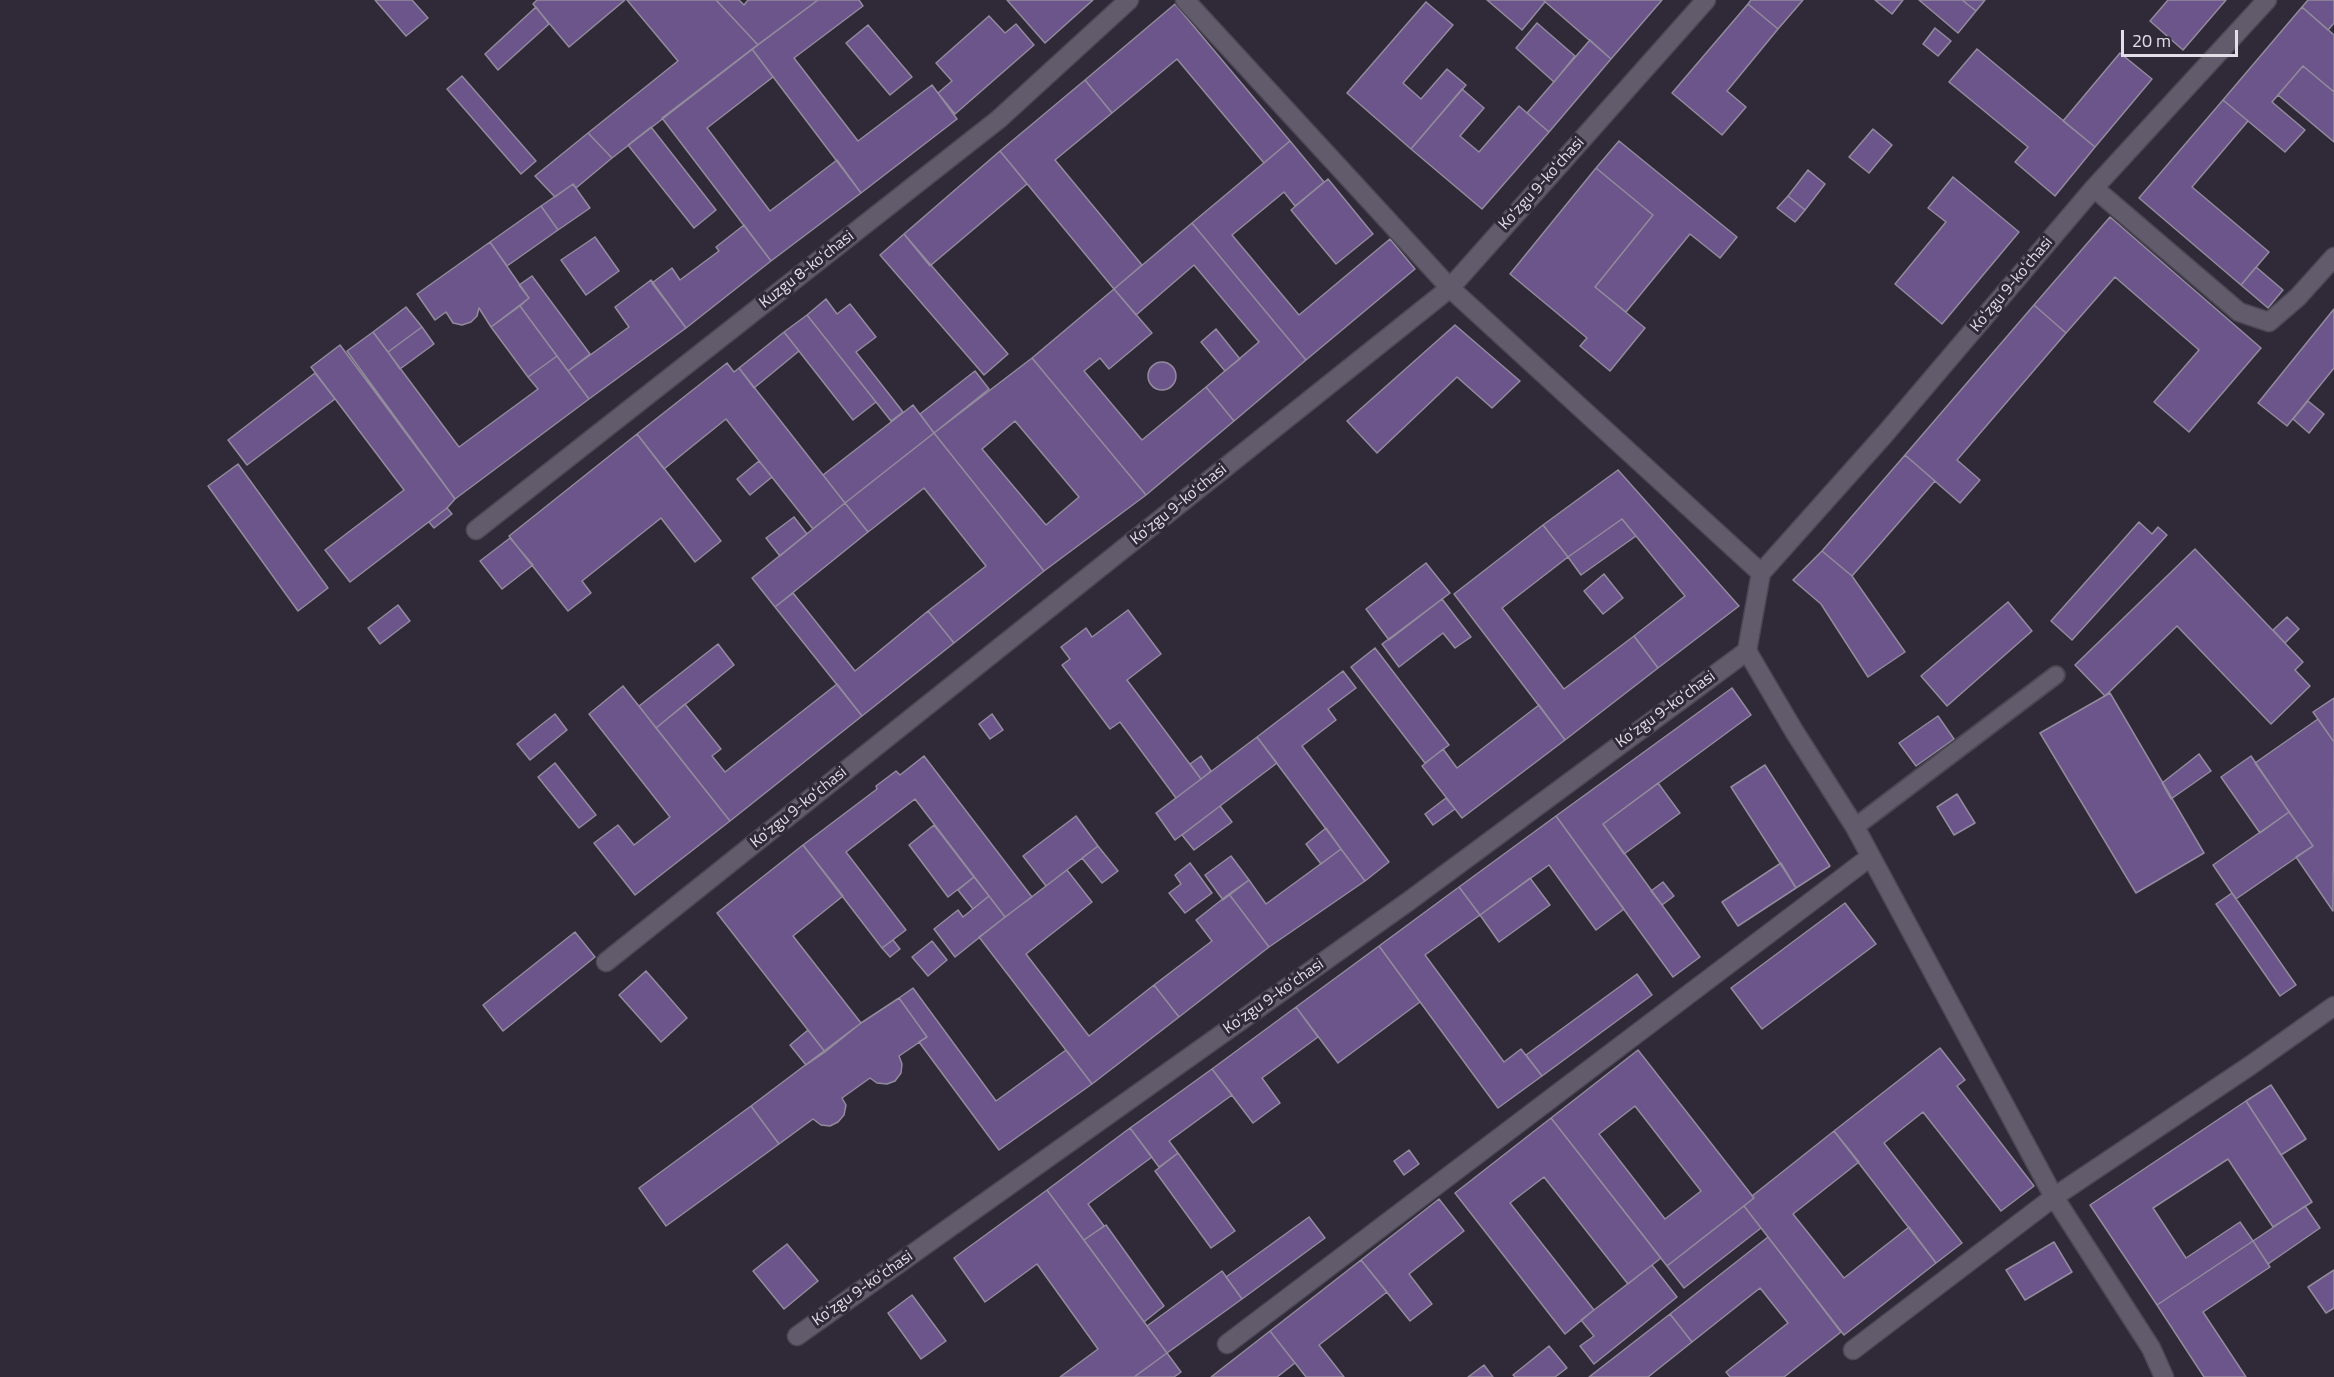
<!DOCTYPE html>
<html>
<head>
<meta charset="utf-8">
<style>
	body { margin:0 }
	#map { position:relative; width:2334px; height:1377px; overflow:hidden; background:#2f2938; font-family:"Titillium Web",sans-serif }
	canvas { display:block }
	.scale { position:absolute; left:2121px; top:30px; width:117px; height:27px; box-sizing:border-box; border:3px solid #e2dee8; border-top:0; padding-left:8px; font-size:18px; line-height:21px; white-space:nowrap; color:#e2dee8; -webkit-text-stroke:4px #2f2938; paint-order:stroke }
</style>
</head>
<body>
<div id="map">
<canvas width="2334" height="1377"></canvas>
<div class="scale">20 m</div>
</div>
<script>
const ctx = document.querySelector('canvas').getContext('2d');
ctx.lineJoin = 'round';
function fill(path, color) {
  ctx.fillStyle = color;
  ctx.fill(path, 'evenodd');
}
function toPath(rows) {
  const path = new Path2D();
  for (const r of rows) {
    if (r.length === 3) {
      path.moveTo(r[0] + r[2], r[1]);
      path.arc(r[0], r[1], r[2], 0, 2 * Math.PI);
      continue;
    }
    path.moveTo(r[0], r[1]);
    for (let i = 2; i < r.length; i += 2) path.lineTo(r[i], r[i + 1]);
  }
  return path;
}
function strokePath(path, color, width, dash) {
  ctx.strokeStyle = color;
  ctx.lineWidth = width;
  ctx.lineCap = dash ? 'butt' : 'round';
  ctx.setLineDash(dash || []);
  ctx.stroke(path);
}
function drawText(font, color, halo, rows, align = 'center') {
  ctx.font = font + ' "Titillium Web",sans-serif';
  ctx.lineWidth = 6;
  ctx.setLineDash([]);
  ctx.textBaseline = 'middle';
  ctx.strokeStyle = halo;
  ctx.fillStyle = color;
  for (const [text, x, y, turn = 0] of rows) {
    ctx.save();
    ctx.translate(x, y);
    ctx.rotate((+turn || 0) * Math.PI / 180);
    ctx.textAlign = isNaN(turn) ? turn : align;
    if (halo) ctx.strokeText(text, 0, 0);
    ctx.fillText(text, 0, 0);
    ctx.restore();
  }
}
const building = toPath([
	[375,0,412,0,428,18,406,36,375,0],
	[537,0,625,0,569,47,533,4,537,0],
	[627,0,716,0,758,45,612,158,588,133,678,61,627,0],
	[716,0,739,0,744,5,748,0,818,0,758,45,716,0],
	[818,0,859,0,863,6,794,58,858,141,932,85,957,119,861,193,752,49,818,0],
	[1007,0,1093,0,1045,43,1007,0],
	[1487,0,1543,0,1545,2,1522,30,1487,0],
	[1543,0,1662,0,1611,59,1543,0],
	[1751,0,1803,0,1778,29,1748,4,1751,0],
	[1875,0,1903,0,1892,14,1875,0],
	[1919,0,1962,0,1976,11,1958,33,1919,0],
	[1962,0,1985,0,1976,11,1962,0],
	[2168,0,2226,0,2183,50,2150,21,2168,0],
	[2308,0,2334,0,2334,23,2328,30,2302,7,2308,0],
	[1426,2,1453,25,1403,83,1421,99,1447,69,1466,85,1411,149,1347,93,1426,2],
	[1175,4,1290,141,1264,163,1177,59,1112,113,1085,80,1175,4],
	[1748,4,1778,29,1727,91,1746,107,1722,135,1672,93,1748,4],
	[536,7,549,24,498,70,485,54,536,7],
	[2302,7,2334,35,2334,92,2303,66,2272,102,2305,130,2285,152,2223,100,2302,7],
	[989,16,1005,33,1016,24,1034,45,955,114,938,93,952,81,936,63,989,16],
	[1537,23,1575,56,1554,82,1516,48,1537,23],
	[868,25,912,77,890,95,846,43,868,25],
	[1935,28,1951,41,1938,56,1923,44,1935,28],
	[1590,40,1611,59,1549,132,1527,113,1590,40],
	[752,49,773,77,707,128,770,211,837,160,861,193,771,261,662,118,752,49],
	[1977,49,2095,147,2055,196,2015,162,2028,147,1949,82,1977,49],
	[2120,53,2152,79,2095,147,2063,121,2120,53],
	[2303,66,2334,92,2334,142,2278,95,2303,66],
	[462,76,536,161,521,174,447,89,462,76],
	[1085,80,1112,113,1055,160,1142,265,1114,289,1000,151,1085,80],
	[1462,89,1484,108,1460,136,1479,152,1519,106,1549,132,1482,209,1411,149,1462,89],
	[2223,100,2248,121,2192,187,2269,252,2241,285,2139,198,2223,100],
	[651,127,716,210,694,228,628,145,651,127],
	[1873,129,1892,145,1869,173,1849,157,1873,129],
	[588,133,612,158,576,188,573,184,555,197,535,176,588,133],
	[1290,141,1324,182,1295,206,1284,192,1232,235,1299,315,1390,239,1415,269,1306,360,1192,223,1290,141],
	[1619,141,1737,237,1720,258,1690,234,1626,312,1595,287,1653,215,1596,168,1619,141],
	[1000,151,1027,184,930,266,904,234,1000,151],
	[1596,168,1653,215,1595,287,1645,328,1610,371,1580,346,1587,338,1510,274,1596,168],
	[1808,170,1825,184,1805,210,1788,196,1808,170],
	[1953,177,2019,232,1942,324,1895,284,1946,222,1928,208,1953,177],
	[1328,179,1373,234,1336,264,1291,210,1328,179],
	[573,184,590,208,558,230,541,206,573,184],
	[1788,196,1805,210,1795,222,1777,208,1788,196],
	[541,206,558,230,507,266,490,242,541,206],
	[2110,217,2261,348,2189,432,2154,402,2199,350,2115,277,2066,333,2034,305,2110,217],
	[1192,223,1306,360,1234,421,1206,387,1259,342,1194,265,1136,315,1114,289,1192,223],
	[744,225,771,261,686,328,652,283,672,268,680,280,719,251,716,247,744,225],
	[904,234,1008,354,984,375,880,255,904,234],
	[595,237,619,271,586,295,561,260,595,237],
	[490,242,529,298,491,327,479,308,477,316,471,322,462,325,453,323,446,312,435,320,417,294,490,242],
	[2256,267,2283,290,2268,308,2241,285,2256,267],
	[532,276,590,354,568,371,520,306,529,298,519,285,532,276],
	[651,280,686,328,589,399,568,371,629,327,615,307,651,280],
	[1114,289,1152,333,1109,369,1100,358,1084,371,1142,440,1206,387,1234,421,1146,495,1032,358,1114,289],
	[826,299,837,314,850,304,876,337,856,352,903,412,891,421,807,315,826,299],
	[2034,305,2066,333,1957,460,1980,480,1960,503,1905,455,2034,305],
	[520,306,557,356,528,377,491,327,520,306],
	[406,307,422,327,388,352,373,332,406,307],
	[2334,309,2334,368,2287,426,2258,403,2334,309],
	[807,315,876,402,853,420,784,332,807,315],
	[1455,325,1520,381,1492,408,1457,377,1377,453,1347,421,1455,325],
	[422,327,434,344,400,369,388,352,422,327],
	[1216,329,1240,359,1225,371,1201,342,1216,329],
	[373,332,459,447,538,389,528,377,557,356,589,399,455,499,347,351,373,332],
	[784,332,799,351,754,388,739,368,784,332],
	[340,345,455,499,447,508,350,582,325,550,404,490,311,367,340,345],
	[1032,358,1146,495,1044,571,934,433,1032,358],
	[1015,421,1079,497,1046,525,982,449,1015,421],
	[1162,376,14],
	[727,363,734,372,739,368,845,503,813,529,726,419,664,469,637,434,727,363],
	[975,371,989,389,934,433,920,414,975,371],
	[315,373,335,399,247,465,228,440,315,373],
	[2308,401,2324,414,2309,433,2293,419,2308,401],
	[913,405,934,433,845,503,823,475,913,405],
	[934,433,1044,571,954,643,928,611,986,566,924,488,868,532,845,503,934,433],
	[637,434,721,541,695,562,661,518,582,581,591,593,568,611,509,536,637,434],
	[1905,455,1935,481,1852,576,1822,551,1905,455],
	[759,461,772,477,750,495,737,479,759,461],
	[238,464,328,588,298,611,208,486,238,464],
	[1618,470,1739,606,1658,668,1634,636,1685,596,1622,519,1568,557,1543,525,1618,470],
	[845,503,868,532,775,607,752,578,845,503],
	[447,508,452,514,434,528,429,522,447,508],
	[794,517,807,534,780,556,766,538,794,517],
	[1622,519,1636,536,1581,575,1568,557,1622,519],
	[2139,522,2152,534,2158,527,2167,535,2072,640,2051,621,2139,522],
	[1543,525,1568,557,1502,608,1564,689,1634,636,1658,668,1565,740,1454,594,1543,525],
	[510,538,533,565,502,589,480,561,510,538],
	[2195,549,2303,662,2295,670,2310,686,2271,724,2177,626,2105,696,2075,665,2195,549],
	[1822,551,1852,576,1905,652,1868,677,1821,604,1793,580,1822,551],
	[1426,563,1450,593,1389,640,1366,609,1426,563],
	[1604,574,1623,598,1603,614,1584,591,1604,574],
	[793,593,855,671,928,611,954,643,862,716,775,607,793,593],
	[1442,599,1471,637,1455,648,1443,633,1399,667,1382,644,1442,599],
	[2008,602,2032,631,1947,706,1921,676,2008,602],
	[398,605,410,621,380,644,368,628,398,605],
	[1128,610,1161,654,1127,680,1201,779,1176,798,1120,722,1110,729,1062,665,1070,659,1061,647,1086,628,1092,637,1128,610],
	[2287,617,2299,629,2285,643,2273,630,2287,617],
	[718,644,734,665,656,728,639,706,718,644],
	[1375,648,1449,745,1425,763,1351,667,1375,648],
	[1343,671,1356,688,1328,709,1336,720,1302,746,1389,862,1365,881,1257,737,1343,671],
	[837,684,862,716,730,821,656,728,685,704,721,749,712,756,725,772,837,684],
	[623,686,730,821,635,895,594,843,618,825,634,845,670,817,589,714,623,686],
	[1732,688,1751,715,1603,824,1700,957,1673,977,1556,816,1732,688],
	[2110,693,2204,853,2136,893,2040,733,2110,693],
	[2334,698,2334,742,2313,712,2334,698],
	[1539,705,1565,740,1462,818,1422,766,1443,749,1457,768,1539,705],
	[555,714,567,730,530,760,517,744,555,714],
	[992,714,1003,730,990,739,979,724,992,714],
	[1938,716,1954,739,1916,766,1899,743,1938,716],
	[2318,719,2334,742,2333,911,2296,857,2313,846,2255,763,2318,719],
	[1257,737,1277,763,1175,840,1156,813,1257,737],
	[2199,754,2211,771,2171,799,2162,783,2199,754],
	[924,756,1032,897,1005,917,915,799,846,852,906,930,882,948,803,845,877,789,876,786,896,771,900,775,924,756],
	[1201,756,1211,771,1201,779,1190,764,1201,756],
	[2251,756,2289,812,2260,833,2221,777,2251,756],
	[555,763,596,815,579,828,538,777,555,763],
	[1765,765,1830,866,1796,888,1731,787,1765,765],
	[1658,783,1680,813,1624,854,1603,824,1658,783],
	[1957,794,1975,823,1954,835,1937,807,1957,794],
	[1446,798,1455,809,1433,825,1425,814,1446,798],
	[1220,806,1232,822,1194,850,1182,835,1220,806],
	[2289,812,2313,846,2236,899,2213,865,2289,812],
	[1076,816,1098,846,1046,886,1023,856,1076,816],
	[1556,816,1624,909,1596,930,1549,865,1480,915,1459,887,1556,816],
	[934,825,974,877,948,897,909,845,934,825],
	[1326,828,1341,849,1321,864,1306,844,1326,828],
	[803,845,843,896,793,936,861,1023,825,1052,717,913,803,845],
	[1098,846,1118,871,1102,883,1082,858,1098,846],
	[1341,849,1365,881,1269,947,1229,894,1249,880,1266,904,1341,849],
	[1231,856,1249,880,1223,900,1205,875,1231,856],
	[1190,863,1212,893,1185,913,1169,893,1181,884,1175,875,1190,863],
	[1781,863,1796,888,1738,926,1722,902,1781,863],
	[1067,870,1092,902,1026,954,1089,1036,1154,985,1179,1017,1092,1084,979,937,1067,870],
	[974,877,989,896,973,909,958,890,974,877],
	[1530,878,1550,905,1499,942,1480,915,1530,878],
	[1663,882,1674,896,1662,905,1651,891,1663,882],
	[1459,887,1480,915,1425,955,1504,1062,1521,1049,1542,1076,1498,1108,1379,946,1459,887],
	[2232,893,2296,985,2280,996,2216,904,2232,893],
	[1229,894,1269,947,1179,1017,1154,985,1212,941,1196,920,1229,894],
	[989,896,1005,917,955,957,934,929,958,910,963,917,989,896],
	[1845,903,1876,944,1762,1029,1731,988,1845,903],
	[575,932,595,957,503,1031,483,1005,575,932],
	[893,940,900,949,890,957,882,948,893,940],
	[932,941,947,960,928,976,912,957,932,941],
	[1379,946,1420,1002,1338,1063,1296,1007,1379,946],
	[646,971,687,1018,661,1042,619,995,646,971],
	[1637,974,1652,995,1542,1076,1526,1055,1637,974],
	[913,988,996,1101,1066,1050,1092,1084,999,1150,919,1042,927,1037,899,998,913,988],
	[899,998,927,1037,899,1056,902,1064,901,1073,895,1081,887,1084,877,1083,870,1078,842,1098,846,1105,844,1115,838,1122,830,1126,821,1125,813,1119,779,1144,751,1106,861,1023,899,998],
	[1296,1007,1318,1037,1262,1078,1280,1103,1253,1123,1212,1069,1296,1007],
	[808,1030,825,1052,806,1065,790,1045,808,1030],
	[1940,1048,1965,1080,1957,1086,2034,1186,2001,1211,1923,1112,1884,1143,1962,1243,1936,1263,1834,1131,1940,1048],
	[1638,1050,1754,1198,1667,1266,1551,1118,1638,1050],
	[1635,1106,1701,1191,1665,1219,1599,1134,1635,1106],
	[1212,1069,1232,1095,1169,1141,1178,1153,1159,1167,1130,1128,1212,1069],
	[2271,1085,2306,1139,2281,1155,2246,1101,2271,1085],
	[2246,1101,2312,1202,2273,1227,2228,1159,2153,1208,2186,1258,2240,1222,2253,1241,2157,1305,2090,1205,2246,1101],
	[751,1106,779,1144,666,1226,639,1188,751,1106],
	[1551,1118,1661,1258,1628,1284,1544,1177,1510,1203,1594,1310,1565,1334,1455,1193,1551,1118],
	[1130,1128,1152,1157,1088,1204,1104,1226,1084,1240,1047,1190,1130,1128],
	[1834,1131,1859,1162,1793,1214,1844,1278,1909,1227,1936,1263,1844,1335,1744,1206,1754,1198,1752,1196,1834,1131],
	[1409,1150,1419,1164,1404,1175,1394,1161,1409,1150],
	[1178,1153,1235,1231,1211,1248,1155,1171,1178,1153],
	[1047,1190,1167,1353,1134,1377,1060,1377,1098,1349,1037,1264,985,1302,954,1258,1047,1190],
	[1439,1199,1464,1231,1409,1274,1432,1304,1410,1321,1361,1260,1439,1199],
	[1744,1206,1761,1228,1684,1288,1667,1266,1744,1206],
	[2305,1206,2320,1228,2268,1264,2253,1241,2305,1206],
	[1309,1217,1325,1238,1242,1299,1226,1277,1309,1217],
	[1106,1225,1164,1306,1144,1322,1084,1240,1106,1225],
	[1768,1237,1841,1332,1784,1377,1730,1377,1726,1372,1788,1323,1760,1288,1692,1342,1670,1314,1768,1237],
	[2253,1241,2270,1267,2203,1312,2246,1377,2204,1377,2157,1305,2253,1241],
	[2054,1242,2072,1272,2025,1300,2006,1270,2054,1242],
	[787,1244,818,1281,784,1309,753,1271,787,1244],
	[1361,1260,1387,1292,1319,1345,1344,1377,1306,1377,1270,1331,1361,1260],
	[1652,1265,1677,1297,1594,1364,1580,1346,1594,1336,1581,1320,1652,1265],
	[2334,1270,2334,1308,2326,1313,2308,1287,2334,1270],
	[1222,1271,1242,1299,1167,1353,1147,1326,1222,1271],
	[912,1295,946,1341,921,1359,888,1313,912,1295],
	[1670,1314,1692,1342,1648,1377,1589,1377,1670,1314],
	[1270,1331,1295,1363,1277,1377,1211,1377,1270,1331],
	[1549,1346,1567,1368,1555,1377,1515,1377,1513,1375,1549,1346],
	[1167,1353,1181,1372,1174,1377,1134,1377,1167,1353],
	[1484,1365,1493,1377,1468,1377,1484,1365]
]);
const service = toPath([
	[1855,827,2056,675]
]);
const minor = toPath([
	[1185,0,1450,288,1761,573,1747,651,1794,731,1855,827,2054,1197,2151,1348,2164,1377],
	[2094,188,2239,312,2269,322,2298,297,2334,257],
	[476,530,999,119,1129,0],
	[1761,573,1885,434,2094,188,2267,0],
	[606,962,1450,288,1706,0],
	[797,1336,1409,901,1747,651],
	[1227,1344,1870,857],
	[1853,1350,2054,1197,2251,1065,2334,1006]
]);
const streetNames = [
	["Koʻzgu 9-koʻchasi",1542,184,-48],
	["Kuzgu 8-koʻchasi",807,270,-38],
	["Koʻzgu 9-koʻchasi",2012,285,-50],
	["Koʻzgu 9-koʻchasi",1179,505,-39],
	["Koʻzgu 9-koʻchasi",1666,710,-36],
	["Koʻzgu 9-koʻchasi",799,808,-39],
	["Koʻzgu 9-koʻchasi",1274,997,-35],
	["Koʻzgu 9-koʻchasi",863,1289,-35]
];
fill(building, '#6c558a');
strokePath(building, '#928b9d', 1.5);
strokePath(service, '#4c4753', 20);
strokePath(minor, '#4c4753', 21);
strokePath(service, '#625b6c', 16);
strokePath(minor, '#625b6c', 18);
drawText('16px', '#e2dee8', '#2f2938', streetNames);
</script>
</body>
</html>
